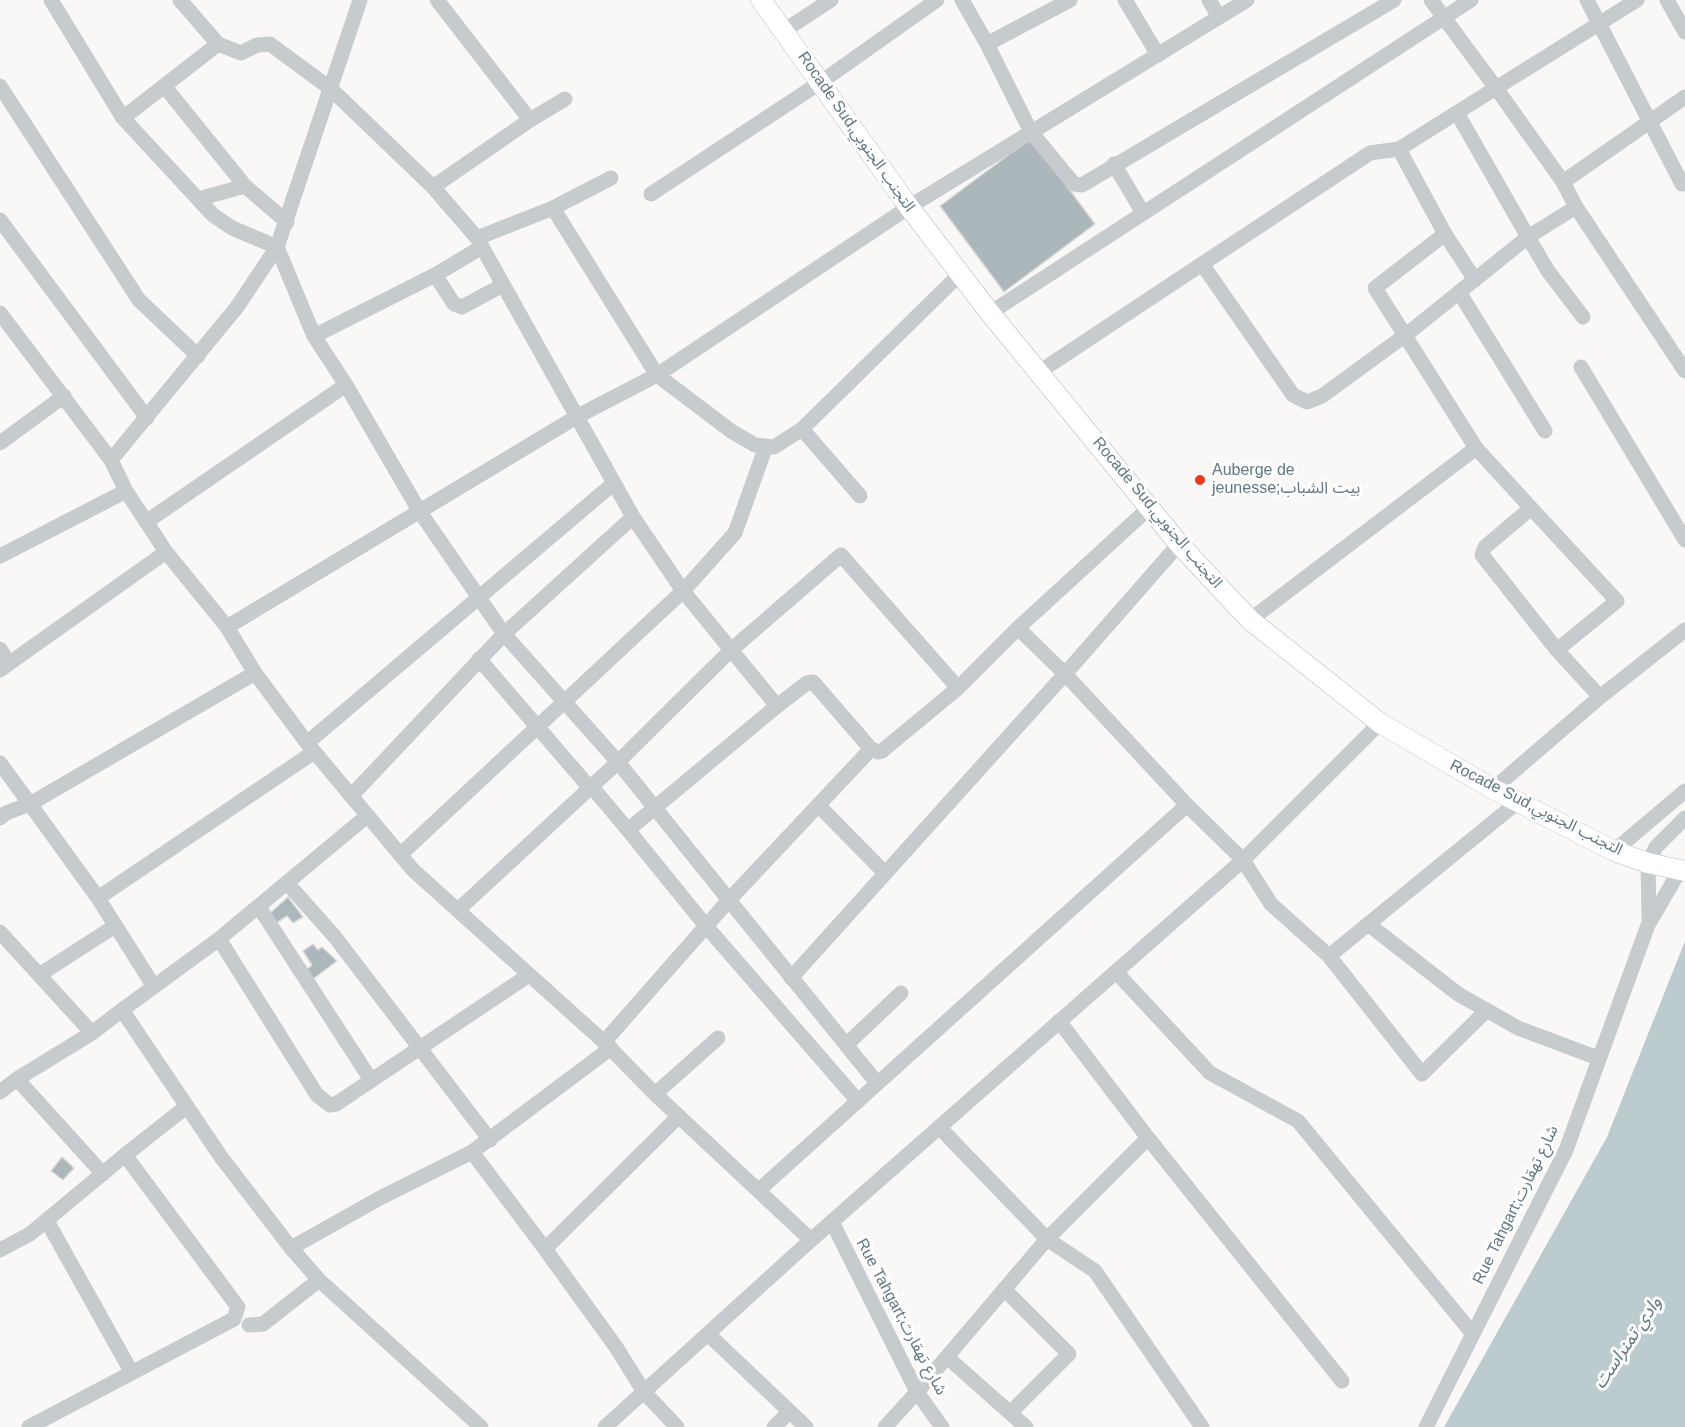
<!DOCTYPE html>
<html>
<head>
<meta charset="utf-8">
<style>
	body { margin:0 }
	canvas { display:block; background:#f9f8f6 }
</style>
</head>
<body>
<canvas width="1685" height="1427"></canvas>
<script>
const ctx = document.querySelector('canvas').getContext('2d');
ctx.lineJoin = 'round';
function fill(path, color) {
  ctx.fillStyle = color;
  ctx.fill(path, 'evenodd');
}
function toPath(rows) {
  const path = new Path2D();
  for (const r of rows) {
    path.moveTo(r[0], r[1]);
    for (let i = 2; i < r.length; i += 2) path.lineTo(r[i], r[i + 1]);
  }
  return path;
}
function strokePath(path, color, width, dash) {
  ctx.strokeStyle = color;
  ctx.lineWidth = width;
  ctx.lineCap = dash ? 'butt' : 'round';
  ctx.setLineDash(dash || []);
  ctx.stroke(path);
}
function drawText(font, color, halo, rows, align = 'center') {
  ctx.font = font + ' Helvetica,"Noto Sans Arabic",sans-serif';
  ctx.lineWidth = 6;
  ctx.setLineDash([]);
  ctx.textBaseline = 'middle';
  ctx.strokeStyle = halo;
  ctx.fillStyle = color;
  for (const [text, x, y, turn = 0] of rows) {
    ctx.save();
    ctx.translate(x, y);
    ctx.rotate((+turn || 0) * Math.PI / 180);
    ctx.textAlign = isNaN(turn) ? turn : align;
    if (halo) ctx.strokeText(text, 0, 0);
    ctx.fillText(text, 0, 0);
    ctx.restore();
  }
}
const water = toPath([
	[1685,941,1685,1427,1444,1427,1607,1137]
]);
const building = toPath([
	[1031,138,1095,224,1004,292,940,206,1031,138],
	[288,897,303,917,293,923,287,916,276,923,269,914,288,897],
	[313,944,318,950,322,947,337,961,313,979,306,970,312,965,303,951,313,944],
	[62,1157,74,1168,63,1180,51,1171,62,1157]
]);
const minor = toPath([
	[51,0,123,118,218,44,180,0],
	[962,0,987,44],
	[1070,0,987,44,1031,132,1074,184,1082,185,1394,0],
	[1125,0,1158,55],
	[1209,0,1219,17],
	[1431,0,1496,88,1637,0],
	[1587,0,1682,184],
	[1667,0,1685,32],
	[785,30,831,0],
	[218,44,241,53,257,45,270,44,331,89,433,187,477,238,553,208,657,375,731,431,755,445,774,447,802,429,960,274],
	[0,86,139,300,198,356],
	[165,87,245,186],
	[1457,113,1528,237,1407,334,1322,396,1307,402,1293,395,1202,264,1370,153,1399,149,1496,88,1563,182,1576,207,1685,371],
	[123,118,198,199,245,186,287,222],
	[530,120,565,99],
	[1399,149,1445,234,1475,280],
	[1114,164,1143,213],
	[1563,182,1685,97],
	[433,187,530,120,437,0],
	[651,194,821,82,937,0],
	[198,199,213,215,232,228,277,247,314,336,346,385],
	[1576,207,1528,237,1548,271,1583,317],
	[553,208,611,178],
	[0,220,147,418],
	[1445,234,1375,288,1476,448,1531,508],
	[435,275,454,304,462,307,503,285],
	[1459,292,1545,431],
	[0,313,111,460,126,491,166,552,227,627,255,673,307,743,413,870,604,1042,655,1094,811,1240,1243,860,1380,723],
	[990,313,1471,0],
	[314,336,435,275,482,247],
	[1581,367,1685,540],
	[1039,372,1202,264],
	[802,429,860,496],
	[0,443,64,396],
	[111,460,237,307,277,247,360,0],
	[633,517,683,591,777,706,807,683,813,682,871,749],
	[146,522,346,385,420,512,504,634,618,762,729,900,604,1042],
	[1179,544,1065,674,1187,805],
	[0,556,126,491],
	[1250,620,1476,448],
	[227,627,578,416,657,375,909,207,1247,0],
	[0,649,8,662],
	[1557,650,1617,601,1531,508,1485,547,1482,555,1557,650,1600,697],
	[479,659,590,788],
	[0,670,166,552],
	[307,743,614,483,477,238],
	[0,763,30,804,6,813,0,818],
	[592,787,628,830,777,706],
	[1493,789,1600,697,1685,630],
	[352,795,504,634,633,517,614,483],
	[818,805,885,873],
	[367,816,219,939,122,1010,221,1157,291,1248,319,1280,481,1427],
	[628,830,706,926,857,1100],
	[1614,851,1685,791],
	[400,855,683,591,735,533,766,446],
	[288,884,335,937,490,1140],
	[98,898,314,752],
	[259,907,371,1080],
	[458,910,618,762,731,650,841,555,958,688],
	[1649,919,1648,863,1656,847,1685,818],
	[1368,924,1458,994,1518,1028,1598,1058],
	[0,932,92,1033],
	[219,939,317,1095,330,1105,336,1104,529,975],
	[1329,956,1422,1074,1487,1010],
	[1116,972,1210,1073,1298,1121,1473,1334],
	[39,975,115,926],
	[791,978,1065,674,1018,628,1149,508],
	[153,985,98,898,30,804,255,673],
	[846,1045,901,993],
	[877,1083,729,900,871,749,878,752,882,751,958,688,1018,628],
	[0,1092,17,1079],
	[655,1094,718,1038],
	[939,1127,1047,1239,1095,1271,1202,1427],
	[1148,1138,1342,1381],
	[472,1152,545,1249,678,1117],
	[103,1174,17,1079,92,1033,122,1010],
	[759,1190,1187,805,1243,860,1271,904,1329,956,1519,801],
	[47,1221,132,1373],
	[832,1222,917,1392,942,1427],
	[291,1248,380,1198,472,1152,611,1048],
	[545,1249,616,1347,644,1392,677,1427],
	[0,1250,30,1234,125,1155],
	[1004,1289,1069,1354,1010,1413],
	[249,1325,263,1324,319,1280],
	[708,1334,806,1427],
	[947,1357,1026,1427],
	[29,1427,234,1319,238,1307,125,1155,186,1107],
	[605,1427,811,1240],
	[774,1427,789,1412],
	[885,1427,917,1392,1047,1239,1148,1138,1059,1021],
	[1426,1427,1566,1150,1648,925,1680,870]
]);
const major = toPath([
	[761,0,909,207,990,313,1179,544,1250,620,1380,723,1493,789,1614,851,1648,863,1685,871]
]);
const markers = [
	[1200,480,6,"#f13a1d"]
];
const streetNames = [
	["Rocade Sud,التجنب الجنوبي",856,132,55],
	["Rocade Sud,التجنب الجنوبي",1157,513,50],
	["Rocade Sud,التجنب الجنوبي",1536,808,27],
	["Rue Tahgart;شارع تهقارت",1516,1205,-64],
	["Rue Tahgart;شارع تهقارت",901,1317,62]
];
const poiNames = [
	["Auberge de",1212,471],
	["jeunesse;بيت الشباب",1212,489]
];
const waterNames = [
	["وادي تمنراست",1628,1343,-56]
];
fill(water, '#bccbce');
fill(building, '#acb7bb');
strokePath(building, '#dadad8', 1.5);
strokePath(major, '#b9bec1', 21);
strokePath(minor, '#c6cbce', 15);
strokePath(major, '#fff', 20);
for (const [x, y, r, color] of markers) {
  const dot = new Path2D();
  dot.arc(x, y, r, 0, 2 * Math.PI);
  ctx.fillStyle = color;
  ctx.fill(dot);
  strokePath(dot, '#fff', 2);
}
drawText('16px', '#617883', '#fff', streetNames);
drawText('16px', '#617883', '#fff', poiNames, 'left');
drawText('italic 18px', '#5c777d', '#fff', waterNames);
</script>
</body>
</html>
